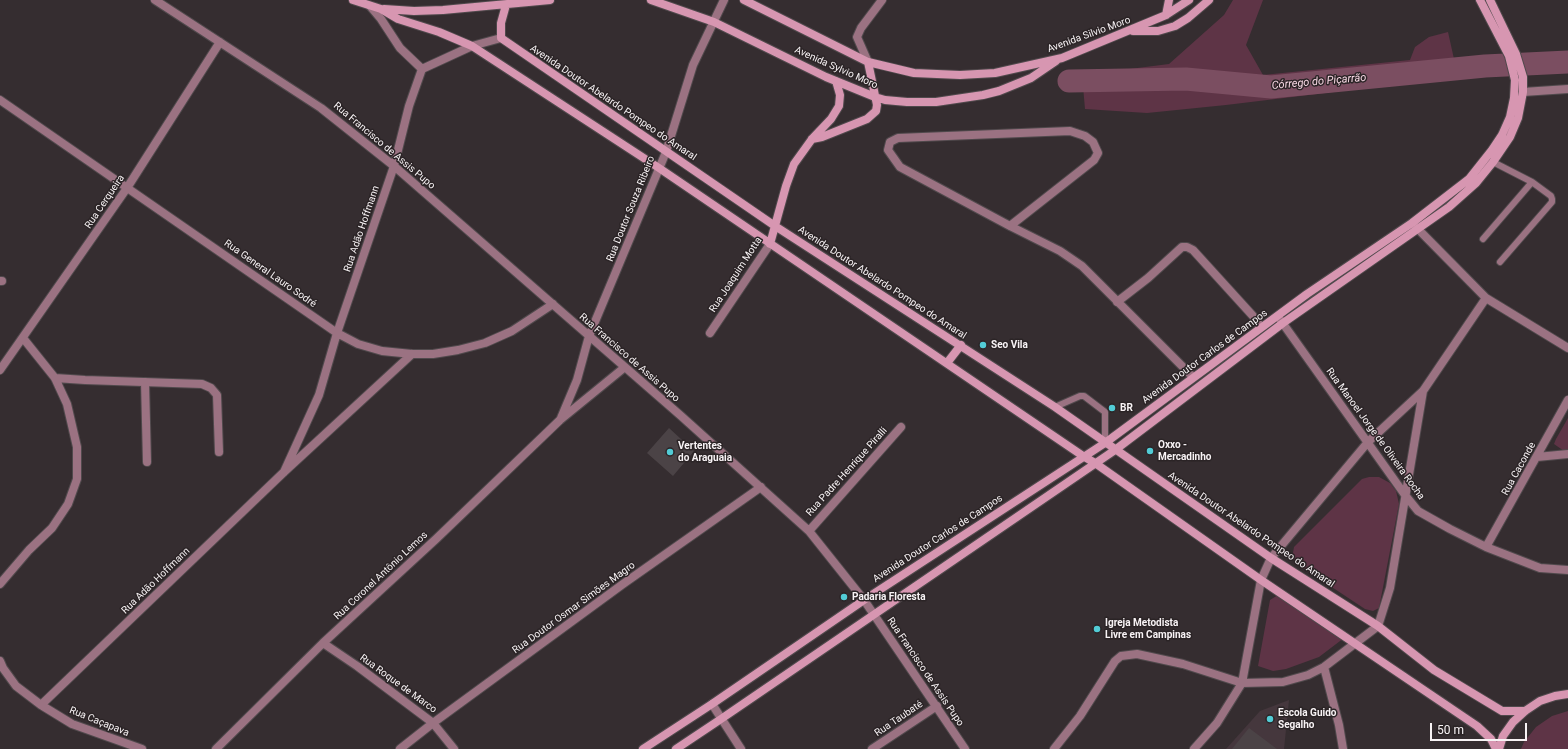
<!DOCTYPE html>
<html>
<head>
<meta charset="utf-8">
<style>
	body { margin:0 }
	#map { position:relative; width:1568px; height:749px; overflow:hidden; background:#352d30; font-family:Roboto,sans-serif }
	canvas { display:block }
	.scale { position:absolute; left:1430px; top:723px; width:97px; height:18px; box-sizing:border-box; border:2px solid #f8f3f5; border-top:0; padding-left:5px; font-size:12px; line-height:14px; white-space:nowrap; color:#f8f3f5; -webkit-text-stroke:3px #2b2426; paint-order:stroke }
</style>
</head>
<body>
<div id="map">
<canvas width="1568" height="749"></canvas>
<div class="scale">50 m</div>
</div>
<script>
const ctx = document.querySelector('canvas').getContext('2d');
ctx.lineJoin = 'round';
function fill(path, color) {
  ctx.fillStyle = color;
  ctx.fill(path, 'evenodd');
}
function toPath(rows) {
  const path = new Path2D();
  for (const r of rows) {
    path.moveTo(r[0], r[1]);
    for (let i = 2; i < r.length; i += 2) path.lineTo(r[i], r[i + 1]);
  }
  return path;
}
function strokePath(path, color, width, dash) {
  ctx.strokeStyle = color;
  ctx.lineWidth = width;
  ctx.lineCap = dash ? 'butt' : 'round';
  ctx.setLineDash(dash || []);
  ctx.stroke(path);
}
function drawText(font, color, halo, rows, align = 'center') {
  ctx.font = font + ' Roboto,sans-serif';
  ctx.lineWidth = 3;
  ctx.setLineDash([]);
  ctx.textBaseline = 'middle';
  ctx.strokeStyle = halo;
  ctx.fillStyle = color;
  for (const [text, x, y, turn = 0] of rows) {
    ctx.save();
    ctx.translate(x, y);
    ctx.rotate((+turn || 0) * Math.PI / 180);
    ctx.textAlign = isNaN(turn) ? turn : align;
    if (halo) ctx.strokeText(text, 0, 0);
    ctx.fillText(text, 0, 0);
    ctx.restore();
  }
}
const built = toPath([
	[1289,700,1284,749,1226,749,1260,711]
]);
const green = toPath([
	[1233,0,1263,0,1246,45,1263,75,1410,60,1415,47,1429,37,1448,32,1458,77,1226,105,1147,113,1085,109,1082,75,1169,64,1224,15],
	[1568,418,1568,451,1564,451,1554,444,1556,439],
	[1369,477,1379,477,1390,483,1396,491,1399,504,1379,608,1373,611,1365,609,1300,566,1294,560,1293,553,1294,547,1362,479],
	[1278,595,1344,638,1319,657,1286,669,1273,671,1258,666,1270,600],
	[1568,711,1568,749,1521,749,1524,742,1536,727,1552,716]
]);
const river = toPath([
	[1069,81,1186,79,1271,87,1485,66,1568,62]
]);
const building = toPath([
	[669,428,694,451,673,476,647,453],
	[1249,728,1277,749,1232,749]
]);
const service = toPath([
	[1493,162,1532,182,1551,196,1552,199,1552,202,1500,262],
	[1483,239,1532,182],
	[1055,407,1080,396,1084,396,1105,412,1105,443]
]);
const minor = toPath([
	[155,0,321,108,394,166,680,415,809,531,864,600,965,749],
	[370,6,381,19,400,48,422,69],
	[868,62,857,37,861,28,882,0],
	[1523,92,1568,89],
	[0,100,337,333,358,344,382,351,412,354,433,354,458,350,485,343,512,331,553,304],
	[1414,225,1486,298,1568,348],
	[1010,226,1094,160,1098,153,1093,142,1085,136,1070,131,898,138,890,142,888,150,900,167,1010,226,1060,251,1082,266,1193,377],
	[0,281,2,281],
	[1117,302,1148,278,1182,247,1187,247,1193,250,1253,316,1261,327],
	[1279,318,1405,495,1418,511,1450,529,1486,547,1540,568,1568,570],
	[710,333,770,244],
	[0,370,127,188,220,42],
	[55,378,85,380,202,384,211,388,217,395,219,452],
	[145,382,147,462],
	[561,418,577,380,589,336,666,152,693,65,724,0],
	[1537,457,1568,454],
	[284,472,319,395,337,333,394,166,409,106,422,69,472,46,501,38],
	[809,531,901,427],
	[1486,547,1568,400],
	[0,584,29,550,52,528,68,504,77,479,77,447,67,404,55,378,23,338],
	[323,643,357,666,433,723,454,749],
	[0,661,3,668,16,686,41,705,72,724,142,749],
	[1324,667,1339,725,1343,749],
	[712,704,741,749],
	[41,705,284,472,412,354],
	[216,749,323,643,436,539,560,420,625,367],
	[400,749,433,723,623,584,761,487],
	[872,749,937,706],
	[1054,749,1080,716,1115,661,1121,656,1137,654,1183,664,1242,683,1283,682,1308,675,1324,667,1378,626,1390,588,1423,391],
	[1194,749,1217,723,1242,683,1261,580,1271,558,1368,442,1423,391,1486,298]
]);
const secondary = toPath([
	[353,0,381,9,398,19,439,32,472,46,659,168,1083,456,1095,463,1261,580,1477,726,1491,739,1496,749],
	[651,0,714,22,826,77,875,97,885,100,907,102,936,102,983,95,999,91,1031,78,1056,61],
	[744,0,868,62,914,73,960,75,995,73,1062,58,1166,15,1189,0],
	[506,5,501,23,501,38,775,226,1055,407,1271,558,1378,626,1434,670,1502,711,1525,711],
	[384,9,414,11,443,10,550,0],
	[1166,15,1169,0],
	[1133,31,1158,31,1175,26,1188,18,1209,0],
	[812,139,822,137,867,119,876,111,877,105,868,62],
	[770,244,786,186,794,164,812,139,831,119,839,106,840,95,836,81],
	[947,363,961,345],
	[643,749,712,704,864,600,1105,443,1307,294,1412,223,1469,179,1492,150,1502,135,1510,117,1514,98,1515,80,1509,56,1480,0],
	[676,749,721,719,1115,450,1283,323,1449,207,1476,183,1493,162,1510,137,1518,118,1523,92,1523,77,1516,54,1490,0],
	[1499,749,1503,736,1513,722,1525,711,1540,701,1555,696,1568,694]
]);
const markers = [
	[983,345,4,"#52ccd6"],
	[1112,408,4,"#52ccd6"],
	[1150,451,4,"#52ccd6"],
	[670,452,4,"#52ccd6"],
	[844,597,4,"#52ccd6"],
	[1097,629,4,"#52ccd6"],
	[1270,719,4,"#52ccd6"]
];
const streetNames = [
	["Avenida Silvio Moro",1089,35,-20],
	["Avenida Sylvio Moro",836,68,24],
	["Avenida Doutor Abelardo Pompeo do Amaral",613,103,34],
	["Rua Francisco de Assis Pupo",384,146,40],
	["Rua Cerqueira",105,202,-56],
	["Rua Doutor Souza Ribeiro",631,209,-68],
	["Rua Adão Hoffmann",362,229,-71],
	["Rua General Lauro Sodré",270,274,35],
	["Rua Joaquim Motta",736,275,-57],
	["Avenida Doutor Abelardo Pompeo do Amaral",882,283,33],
	["Avenida Doutor Carlos de Campos",1205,357,-36],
	["Rua Francisco de Assis Pupo",629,358,41],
	["Rua Manoel Jorge de Oliveira Rocha",1375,434,54],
	["Rua Caconde",1519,469,-61],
	["Rua Padre Henrique Piralli",847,472,-48],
	["Avenida Doutor Abelardo Pompeo do Amaral",1251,530,34],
	["Avenida Doutor Carlos de Campos",938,539,-33],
	["Rua Coronel Antônio Lemos",381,576,-43],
	["Rua Adão Hoffmann",156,581,-44],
	["Rua Doutor Osmar Simões Magro",574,608,-36],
	["Rua Francisco de Assis Pupo",925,672,56],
	["Rua Roque de Marco",398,684,36],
	["Rua Taubaté",899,719,-34],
	["Rua Caçapava",99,722,22]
];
const poiNames = [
	["Seo Vila",991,345],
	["BR",1120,408],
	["Oxxo -",1158,445],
	["Mercadinho",1158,457],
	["Vertentes",678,446],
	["do Araguaia",678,458],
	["Padaria Floresta",852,597],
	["Igreja Metodista",1105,623],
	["Livre em Campinas",1105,635],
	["Escola Guido",1278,713],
	["Segalho",1278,725]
];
const waterNames = [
	["Córrego do Piçarrão",1319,82,-5]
];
fill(built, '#45373d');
fill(green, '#5e3446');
strokePath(river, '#7b4e61', 23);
fill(building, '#4b4346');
strokePath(service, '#50494c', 8);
strokePath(minor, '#50494c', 10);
strokePath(secondary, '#50494c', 10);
strokePath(service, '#9b7282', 6);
strokePath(minor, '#9b7282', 8);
strokePath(secondary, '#d796b1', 8);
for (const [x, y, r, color] of markers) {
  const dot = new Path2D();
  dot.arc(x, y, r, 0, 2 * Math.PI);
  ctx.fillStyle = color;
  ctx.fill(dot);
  strokePath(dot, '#2b2426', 1.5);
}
drawText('10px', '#f8f3f5', '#2b2426', streetNames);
drawText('bold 10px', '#f8f3f5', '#2b2426', poiNames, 'left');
drawText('italic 11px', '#f7d7e3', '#2b2426', waterNames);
</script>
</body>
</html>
